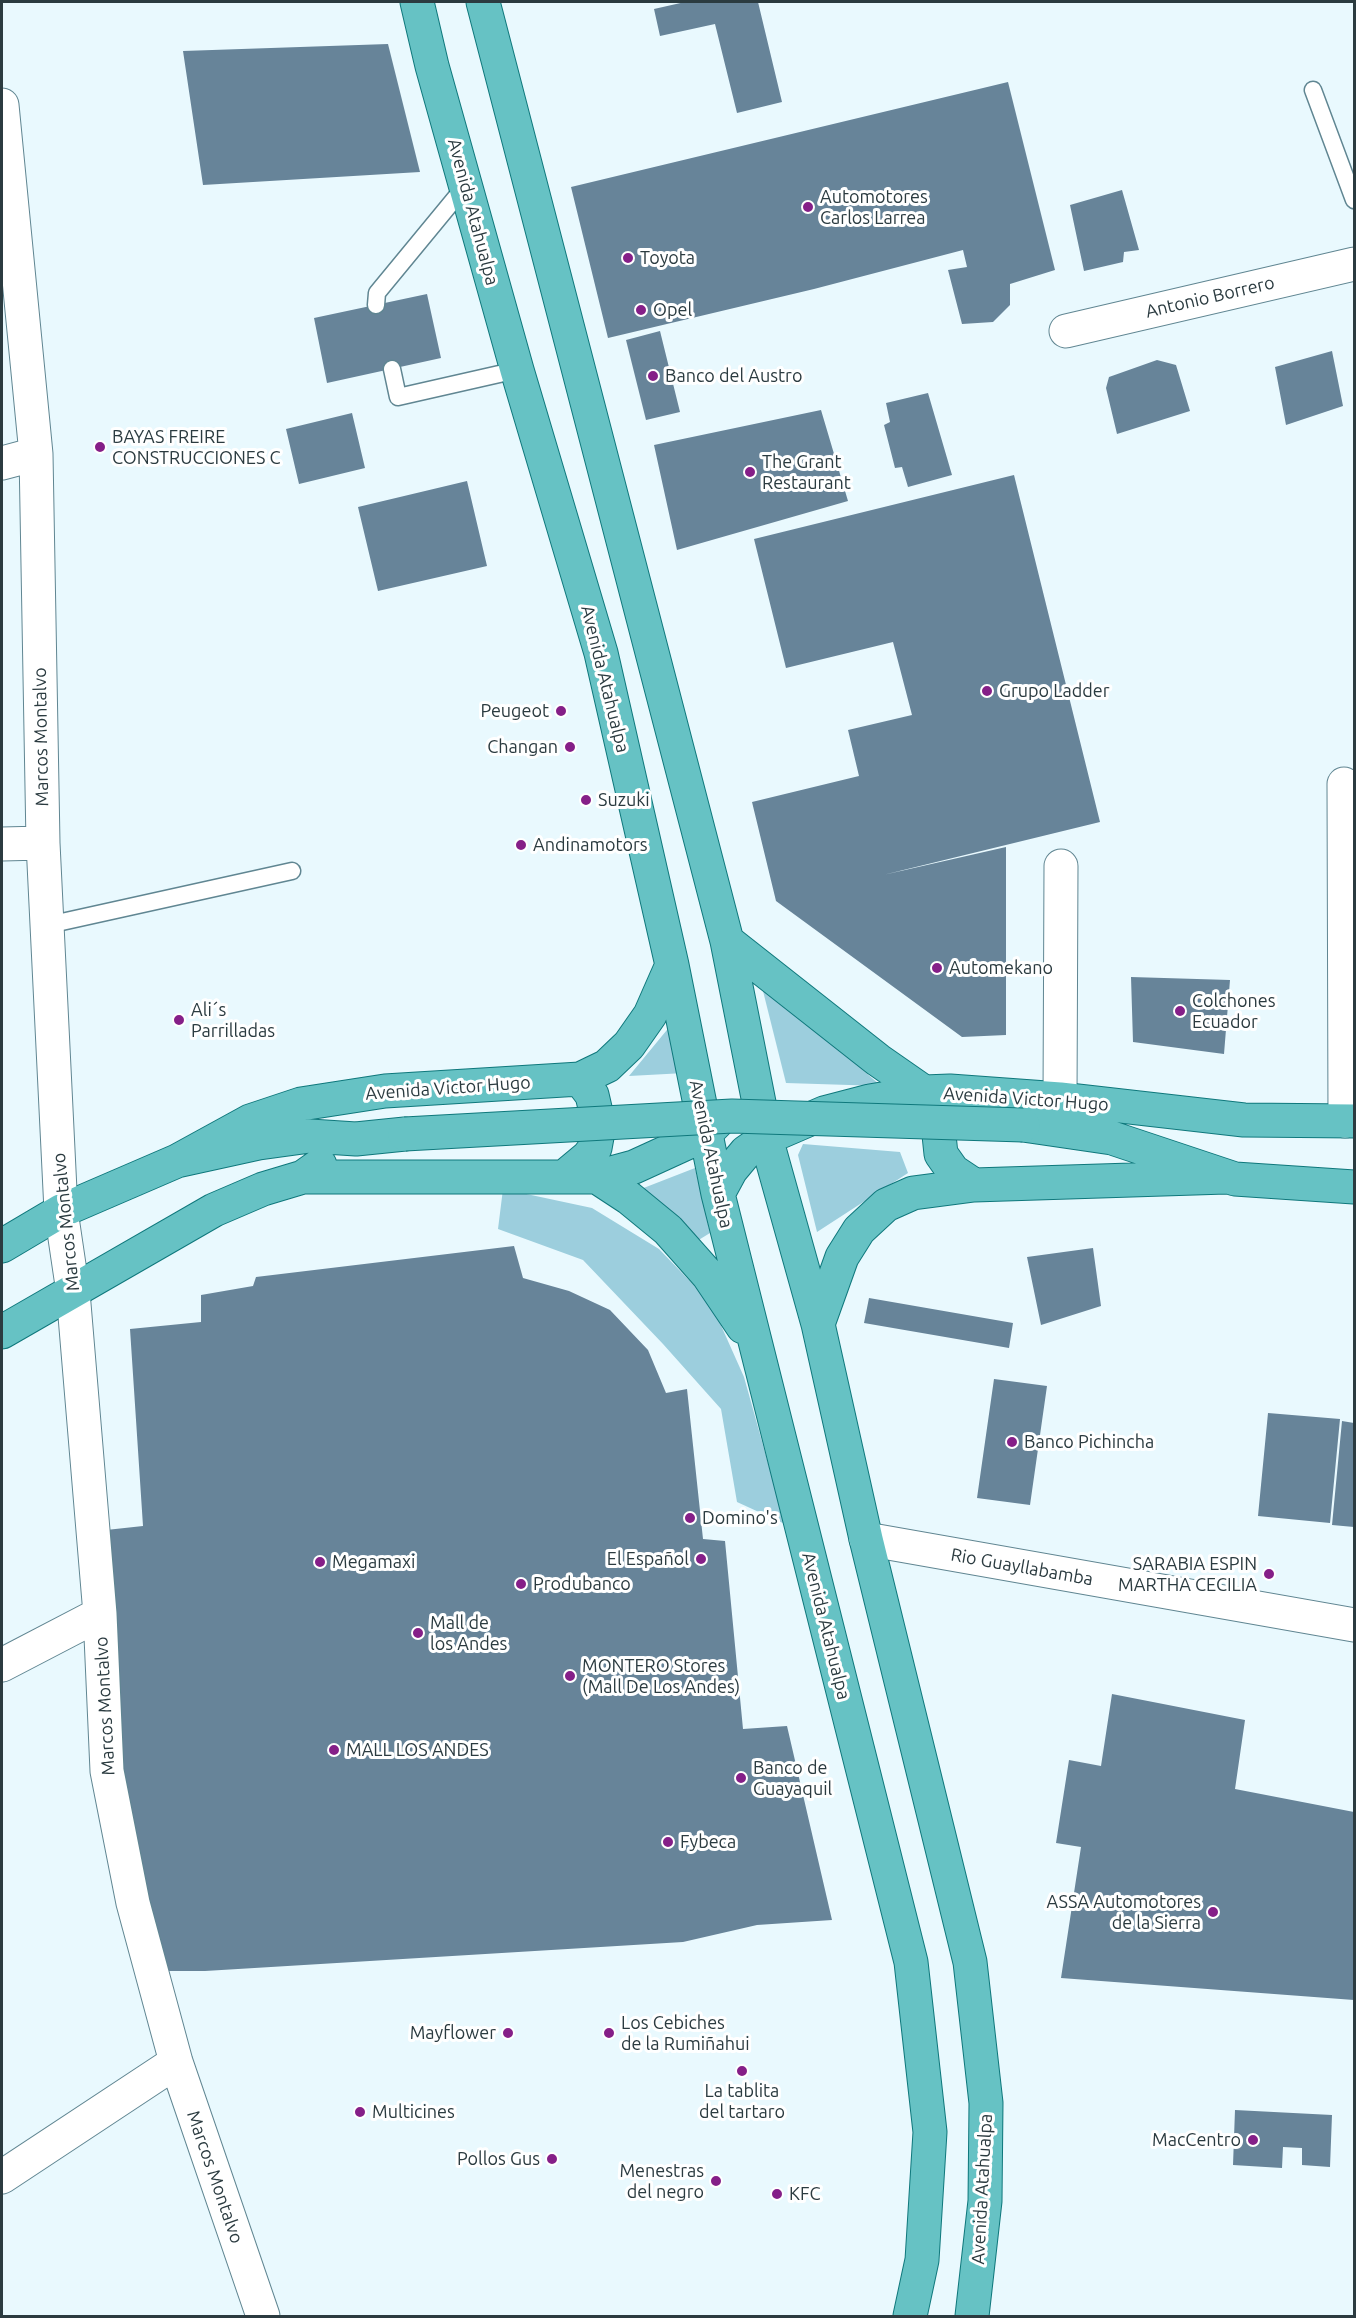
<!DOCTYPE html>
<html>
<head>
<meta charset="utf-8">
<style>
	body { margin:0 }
	#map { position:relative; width:1356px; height:2318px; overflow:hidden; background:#e9f9fe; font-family:Ubuntu,sans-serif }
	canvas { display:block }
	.frame { position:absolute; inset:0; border:3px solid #2b3b40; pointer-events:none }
</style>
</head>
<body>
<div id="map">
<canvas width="1356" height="2318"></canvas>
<div class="frame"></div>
</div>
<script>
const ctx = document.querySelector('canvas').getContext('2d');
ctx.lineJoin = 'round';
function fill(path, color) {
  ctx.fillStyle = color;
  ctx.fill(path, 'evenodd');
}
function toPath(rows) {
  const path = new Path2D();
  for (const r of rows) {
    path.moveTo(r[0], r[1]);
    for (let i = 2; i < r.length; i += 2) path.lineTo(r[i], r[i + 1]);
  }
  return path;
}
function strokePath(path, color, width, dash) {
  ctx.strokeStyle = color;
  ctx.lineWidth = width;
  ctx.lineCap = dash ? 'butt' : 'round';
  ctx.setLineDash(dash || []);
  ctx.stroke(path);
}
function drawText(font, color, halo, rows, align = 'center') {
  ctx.font = font + ' Ubuntu,sans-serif';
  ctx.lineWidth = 6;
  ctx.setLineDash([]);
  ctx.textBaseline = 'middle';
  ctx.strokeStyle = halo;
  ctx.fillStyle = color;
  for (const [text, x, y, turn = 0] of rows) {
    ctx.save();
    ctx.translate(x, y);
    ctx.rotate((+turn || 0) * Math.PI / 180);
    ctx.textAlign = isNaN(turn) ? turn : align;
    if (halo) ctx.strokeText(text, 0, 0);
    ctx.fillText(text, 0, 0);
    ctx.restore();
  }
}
const green = toPath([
	[760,979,881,1086,786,1083],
	[671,1025,685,1073,629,1076],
	[803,1144,900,1152,908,1173,817,1232,798,1155],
	[695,1168,710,1233,697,1241,641,1189],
	[503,1189,592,1208,659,1249,711,1303,744,1377,785,1524,737,1502,721,1409,663,1344,583,1260,498,1229]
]);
const building = toPath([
	[685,2,758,2,782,102,737,113,715,24,660,36,654,9],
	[388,44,420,172,203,185,183,51],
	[1008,82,1055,270,1010,284,1010,305,993,322,962,324,948,270,967,267,963,250,814,289,608,338,571,187],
	[1122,190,1139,250,1124,252,1123,262,1084,271,1070,205],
	[427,294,441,358,327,383,314,318],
	[660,331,680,412,646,420,626,340],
	[1332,351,1343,406,1286,425,1275,367],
	[1157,360,1176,365,1190,411,1117,434,1106,388,1109,377],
	[928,393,952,475,908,487,902,467,895,468,884,425,890,422,886,403],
	[821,410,848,501,677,550,654,445],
	[352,413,365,468,299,484,286,429],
	[1014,475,1100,822,883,875,1006,847,1006,1035,962,1037,776,901,752,802,859,776,848,730,912,715,893,642,786,668,754,539],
	[467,481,487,566,378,591,358,507],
	[1131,977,1230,980,1224,1054,1133,1042],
	[514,1246,523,1278,569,1291,610,1310,648,1350,666,1393,687,1389,703,1539,725,1541,743,1729,787,1726,832,1920,757,1925,683,1942,205,1971,161,1971,110,1757,97,1531,143,1526,130,1329,201,1322,201,1295,253,1286,256,1277],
	[1093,1248,1101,1306,1041,1325,1027,1257],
	[869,1298,1013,1323,1009,1348,864,1323],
	[994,1379,1047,1386,1030,1505,977,1498],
	[1268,1413,1340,1419,1330,1523,1258,1516],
	[1342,1421,1354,1423,1354,1527,1332,1525],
	[1112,1694,1245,1720,1235,1789,1354,1812,1354,2000,1061,1978,1081,1847,1056,1843,1069,1760,1101,1766],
	[1235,2110,1332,2115,1330,2167,1302,2165,1302,2148,1283,2147,1282,2168,1233,2165]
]);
const service = toPath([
	[1313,90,1354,200],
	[376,305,377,293,466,185],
	[392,369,398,397,517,370],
	[48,925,292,871]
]);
const minor = toPath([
	[2,105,36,454,43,843,61,1211,73,1292,100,1614,107,1771,133,1903,176,2062,263,2316],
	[1066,331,1354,264],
	[2,463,36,454],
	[1344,784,1345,1121],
	[2,844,43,843],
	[1060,1099,1061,866],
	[866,1539,1354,1625],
	[2,1665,100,1614],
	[2,2177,176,2062]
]);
const primary = toPath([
	[417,2,432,66,517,370,601,653,672,965,718,1194,911,1962,930,2132,922,2260,910,2316],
	[483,2,727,941,766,1138,818,1324,866,1539,970,1962,986,2103,985,2201,972,2316],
	[727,941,878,1060,924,1092],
	[947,1096,937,1116,941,1154,953,1171,974,1185],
	[1023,1125,1112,1138,1235,1179,1354,1187],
	[177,1161,250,1121,301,1104,385,1091,580,1079,607,1066,629,1045,650,1015,672,965],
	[303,1177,597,1177,634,1167,704,1135,719,1120],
	[564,1177,588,1157,595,1148,597,1137,598,1121,592,1095,580,1079],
	[597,1177,629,1198,668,1230,708,1275,743,1327],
	[718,1194,731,1170,746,1152,766,1138,824,1113,870,1101,924,1092,950,1091,1060,1099,1244,1120,1354,1121],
	[2,1246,61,1211,177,1161,259,1143,310,1136,356,1139,405,1134],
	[818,1324,842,1257,859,1230,886,1205,913,1193,974,1185,1226,1177],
	[2,1332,214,1210,263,1189,303,1177,320,1165]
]);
const primaryBridge = toPath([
	[405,1134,732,1116,1023,1125]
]);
const markers = [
	[808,207,6,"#851f88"],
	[628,258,6,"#851f88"],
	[641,310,6,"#851f88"],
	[653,376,6,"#851f88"],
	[100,447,6,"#851f88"],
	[750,472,6,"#851f88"],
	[987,691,6,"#851f88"],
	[561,711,6,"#851f88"],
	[570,747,6,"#851f88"],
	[586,800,6,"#851f88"],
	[521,845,6,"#851f88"],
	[937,968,6,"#851f88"],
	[1180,1011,6,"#851f88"],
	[179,1020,6,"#851f88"],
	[1012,1442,6,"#851f88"],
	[690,1518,6,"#851f88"],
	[701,1559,6,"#851f88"],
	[320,1562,6,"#851f88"],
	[1269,1574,6,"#851f88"],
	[521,1584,6,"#851f88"],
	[418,1633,6,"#851f88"],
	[570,1676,6,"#851f88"],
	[334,1750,6,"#851f88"],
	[741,1778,6,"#851f88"],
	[668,1842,6,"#851f88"],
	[1213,1912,6,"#851f88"],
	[508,2033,6,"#851f88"],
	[609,2033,6,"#851f88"],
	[742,2071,6,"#851f88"],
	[360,2112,6,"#851f88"],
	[1253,2140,6,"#851f88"],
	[552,2159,6,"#851f88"],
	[716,2181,6,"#851f88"],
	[777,2194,6,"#851f88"]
];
const poiNames = [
	["Automotores",820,197],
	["Carlos Larrea",820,218],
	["Toyota",640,258],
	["Opel",653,310],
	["Banco del Austro",665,376],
	["BAYAS FREIRE",112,437],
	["CONSTRUCCIONES C",112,458],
	["The Grant",762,462],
	["Restaurant",762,483],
	["Grupo Ladder",999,691],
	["Peugeot",549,711,"right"],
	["Changan",558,747,"right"],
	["Suzuki",598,800],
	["Andinamotors",533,845],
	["Automekano",949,968],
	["Colchones",1192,1001],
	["Ecuador",1192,1022],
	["Ali´s",191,1010],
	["Parrilladas",191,1031],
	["Banco Pichincha",1024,1442],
	["Domino's",702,1518],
	["El Español",689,1559,"right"],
	["Megamaxi",332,1562],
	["SARABIA ESPIN",1257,1564,"right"],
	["MARTHA CECILIA",1257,1585,"right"],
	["Produbanco",533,1584],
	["Mall de",430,1623],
	["los Andes",430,1644],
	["MONTERO Stores",582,1666],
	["(Mall De Los Andes)",582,1687],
	["MALL LOS ANDES",346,1750],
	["Banco de",753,1768],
	["Guayaquil",753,1789],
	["Fybeca",680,1842],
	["ASSA Automotores",1201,1902,"right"],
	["de la Sierra",1201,1923,"right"],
	["Los Cebiches",621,2023],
	["de la Rumiñahui",621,2044],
	["Mayflower",496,2033,"right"],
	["La tablita",742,2091,"center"],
	["del tartaro",742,2112,"center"],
	["Multicines",372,2112],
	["MacCentro",1241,2140,"right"],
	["Pollos Gus",540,2159,"right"],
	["Menestras",704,2171,"right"],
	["del negro",704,2192,"right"],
	["KFC",789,2194]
];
const streetNames = [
	["Avenida Atahualpa",473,212,75],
	["Antonio Borrero",1210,297,-13],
	["Avenida Atahualpa",605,679,76],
	["Marcos Montalvo",41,737,-91],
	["Avenida Victor Hugo",448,1088,-4],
	["Avenida Victor Hugo",1026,1099,4],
	["Avenida Atahualpa",711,1154,78],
	["Marcos Montalvo",66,1222,-96],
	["Rio Guayllabamba",1022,1567,10],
	["Avenida Atahualpa",826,1626,76],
	["Marcos Montalvo",105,1706,-93],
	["Marcos Montalvo",215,2177,71],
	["Avenida Atahualpa",982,2189,-87]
];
fill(green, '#9ccedd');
fill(building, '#678499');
strokePath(service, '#608692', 19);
strokePath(minor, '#608692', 35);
strokePath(primary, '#0f787c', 35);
strokePath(service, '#fff', 16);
strokePath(minor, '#fff', 33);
strokePath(primary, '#66c2c4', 33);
strokePath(primaryBridge, '#0f787c', 35, []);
strokePath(primaryBridge, '#66c2c4', 33);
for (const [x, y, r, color] of markers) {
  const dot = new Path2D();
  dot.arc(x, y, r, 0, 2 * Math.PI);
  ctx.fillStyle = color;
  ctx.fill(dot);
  strokePath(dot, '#fff', 2);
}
drawText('18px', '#2b3b40', '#fff', poiNames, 'left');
drawText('18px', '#2b3b40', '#fff', streetNames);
</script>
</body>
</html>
